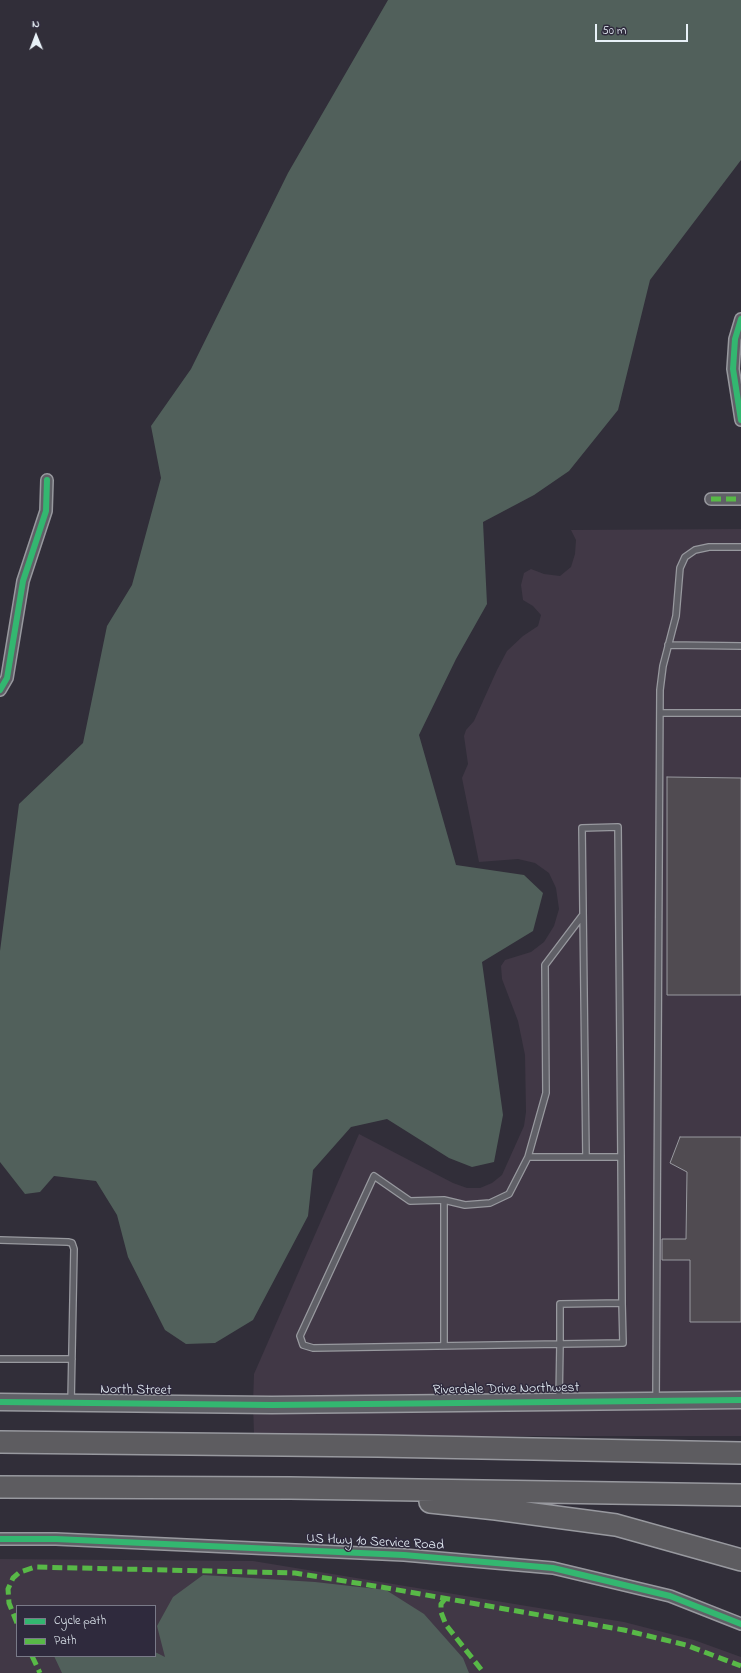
<!DOCTYPE html>
<html>
<head>
<meta charset="utf-8">
<style>
	body { margin:0 }
	#map { position:relative; width:741px; height:1673px; overflow:hidden; background:#312e39; font-family:"Indie Flower",sans-serif }
	canvas { display:block }
	.legend { position:absolute; left:16px; top:1605px; width:140px; height:52px; box-sizing:border-box; background:#2f2a3d; border:1px solid #797a88; margin:0; padding:5px 7px; list-style:none; font-size:12px; color:#e8f1f8 }
	.legend li { display:flex; align-items:center; gap:8px; height:20px }
	.legend b { width:20px; border:1px solid #797a88 }
	.north { position:absolute; left:16px; top:16px; width:40px; height:40px; -webkit-text-stroke:3px #2f2a3d; paint-order:stroke; rotate:359deg; font-size:11px; font-weight:700; line-height:16px; text-align:center; color:#e8f1f8 }
	.north::after { content:''; display:block; margin:auto; width:14px; height:18px; background:#e8f1f8; clip-path:polygon(50% 0,100% 100%,50% 72%,0 100%) }
	.scale { position:absolute; left:595px; top:24px; width:93px; height:18px; box-sizing:border-box; border:2px solid #e8f1f8; border-top:0; padding-left:5px; font-size:12px; line-height:14px; white-space:nowrap; color:#e8f1f8; -webkit-text-stroke:3px #2f2a3d; paint-order:stroke }
</style>
</head>
<body>
<div id="map">
<canvas width="741" height="1673"></canvas>
<ul class="legend">
<li><b style="height:5px;background:#33b770"></b>Cycle path</li>
<li><b style="height:5px;background:#58b947"></b>Path</li>
</ul>
<div class="north">N</div>
<div class="scale">50 m</div>
</div>
<script>
const ctx = document.querySelector('canvas').getContext('2d');
ctx.lineJoin = 'round';
function fill(path, color) {
  ctx.fillStyle = color;
  ctx.fill(path, 'evenodd');
}
function toPath(rows) {
  const path = new Path2D();
  for (const r of rows) {
    path.moveTo(r[0], r[1]);
    for (let i = 2; i < r.length; i += 2) path.lineTo(r[i], r[i + 1]);
  }
  return path;
}
function strokePath(path, color, width, dash) {
  ctx.strokeStyle = color;
  ctx.lineWidth = width;
  ctx.lineCap = dash ? 'butt' : 'round';
  ctx.setLineDash(dash || []);
  ctx.stroke(path);
}
function drawText(font, color, halo, rows, align = 'center') {
  ctx.font = font + ' "Indie Flower",sans-serif';
  ctx.lineWidth = 3;
  ctx.setLineDash([]);
  ctx.textBaseline = 'middle';
  ctx.strokeStyle = halo;
  ctx.fillStyle = color;
  for (const [text, x, y, turn = 0] of rows) {
    ctx.save();
    ctx.translate(x, y);
    ctx.rotate((+turn || 0) * Math.PI / 180);
    ctx.textAlign = isNaN(turn) ? turn : align;
    if (halo) ctx.strokeText(text, 0, 0);
    ctx.fillText(text, 0, 0);
    ctx.restore();
  }
}
const built = toPath([
	[741,529,741,1436,361,1436,254,1434,253,1404,254,1374,359,1134,453,1183,467,1188,480,1188,492,1183,502,1175,524,1126,526,1112,525,1055,518,1021,502,979,501,966,505,960,531,952,544,942,554,926,559,909,556,888,549,873,535,863,518,859,479,862,462,778,468,764,464,736,466,730,474,721,497,670,507,651,523,636,538,626,541,615,533,606,523,600,521,585,524,573,531,569,544,574,560,576,571,567,575,554,576,540,571,530],
	[0,1559,253,1561,624,1622,694,1640,741,1657,741,1673,0,1673],
	[17,1606,155,1606,155,1656,17,1656]
]);
const green = toPath([
	[388,0,741,0,741,160,650,280,618,410,569,471,534,495,483,522,487,604,456,659,419,735,456,865,524,875,543,893,533,931,482,962,503,1115,494,1162,472,1167,449,1158,387,1119,351,1127,313,1170,308,1216,253,1320,215,1343,186,1344,165,1330,128,1257,117,1215,96,1181,54,1176,40,1192,25,1194,0,1162,0,951,19,804,83,743,107,626,132,585,161,478,151,426,191,369,288,173],
	[203,1575,315,1582,386,1590,424,1614,463,1658,469,1673,62,1673,54,1656,155,1656,155,1652,165,1657,157,1626,173,1597]
]);
const building = toPath([
	[667,777,741,778,741,995,667,995,667,777],
	[680,1137,741,1137,741,1322,690,1322,690,1260,662,1260,662,1239,686,1239,687,1172,670,1163,680,1137]
]);
const lane = toPath([
	[668,645,741,646],
	[660,713,741,713],
	[582,916,545,965,546,1093,528,1157,586,1157],
	[528,1157,509,1194,490,1203,465,1205,444,1200,410,1201,374,1176,300,1336,303,1345,313,1348,560,1344,623,1343,622,1303,560,1304,560,1344,559,1402],
	[621,1157,586,1157,582,828,618,827,621,1157,622,1303],
	[444,1200,444,1346],
	[0,1240,68,1242,72,1243,74,1249,71,1402],
	[0,1359,72,1359],
	[656,1400,660,690,663,666,676,616,680,568,685,557,695,550,709,547,741,547]
]);
const street = toPath([
	[741,319,735,339,733,369,741,420],
	[711,499,741,499],
	[0,690,7,678,23,581,46,511,47,480],
	[0,1539,56,1539,404,1555,553,1568,670,1596,741,1624]
]);
const secondary = toPath([
	[0,1402,272,1405,741,1400]
]);
const highway = toPath([
	[0,1442,378,1446,741,1453],
	[0,1487,290,1488,741,1495],
	[430,1502,496,1509,616,1525,741,1560]
]);
const quiet = toPath([
	[711,499,741,499],
	[445,1599,441,1604,441,1612,446,1625,484,1673],
	[17,1623,9,1603,8,1589,13,1578,20,1572,35,1567,295,1573,381,1587,624,1630,686,1645,741,1666],
	[32,1656,40,1673]
]);
const cycleway = toPath([
	[741,319,735,339,733,369,741,420],
	[0,690,7,678,23,581,46,511,47,480],
	[0,1402,272,1405,741,1400],
	[0,1539,56,1539,404,1555,553,1568,670,1596,741,1624]
]);
const streetNames = [
	["Riverdale Drive Northwest",506,1390,-1],
	["North Street",136,1391,1],
	["US Hwy 10 Service Road",375,1543,3]
];
fill(built, '#413846');
fill(green, '#51605b');
fill(building, '#504b51');
strokePath(building, '#98999f', 1);
strokePath(lane, '#98999f', 8);
strokePath(street, '#98999f', 14);
strokePath(secondary, '#98999f', 19);
strokePath(highway, '#98999f', 24);
strokePath(lane, '#606067', 5.5);
strokePath(street, '#606067', 11);
strokePath(secondary, '#606067', 16);
strokePath(highway, '#5d5c60', 21);
strokePath(quiet, '#58b947', 5, [10, 5]);
strokePath(cycleway, '#33b770', 6);
drawText('14px', '#e8f1f8', '#2f2a3d', streetNames);
</script>
</body>
</html>
